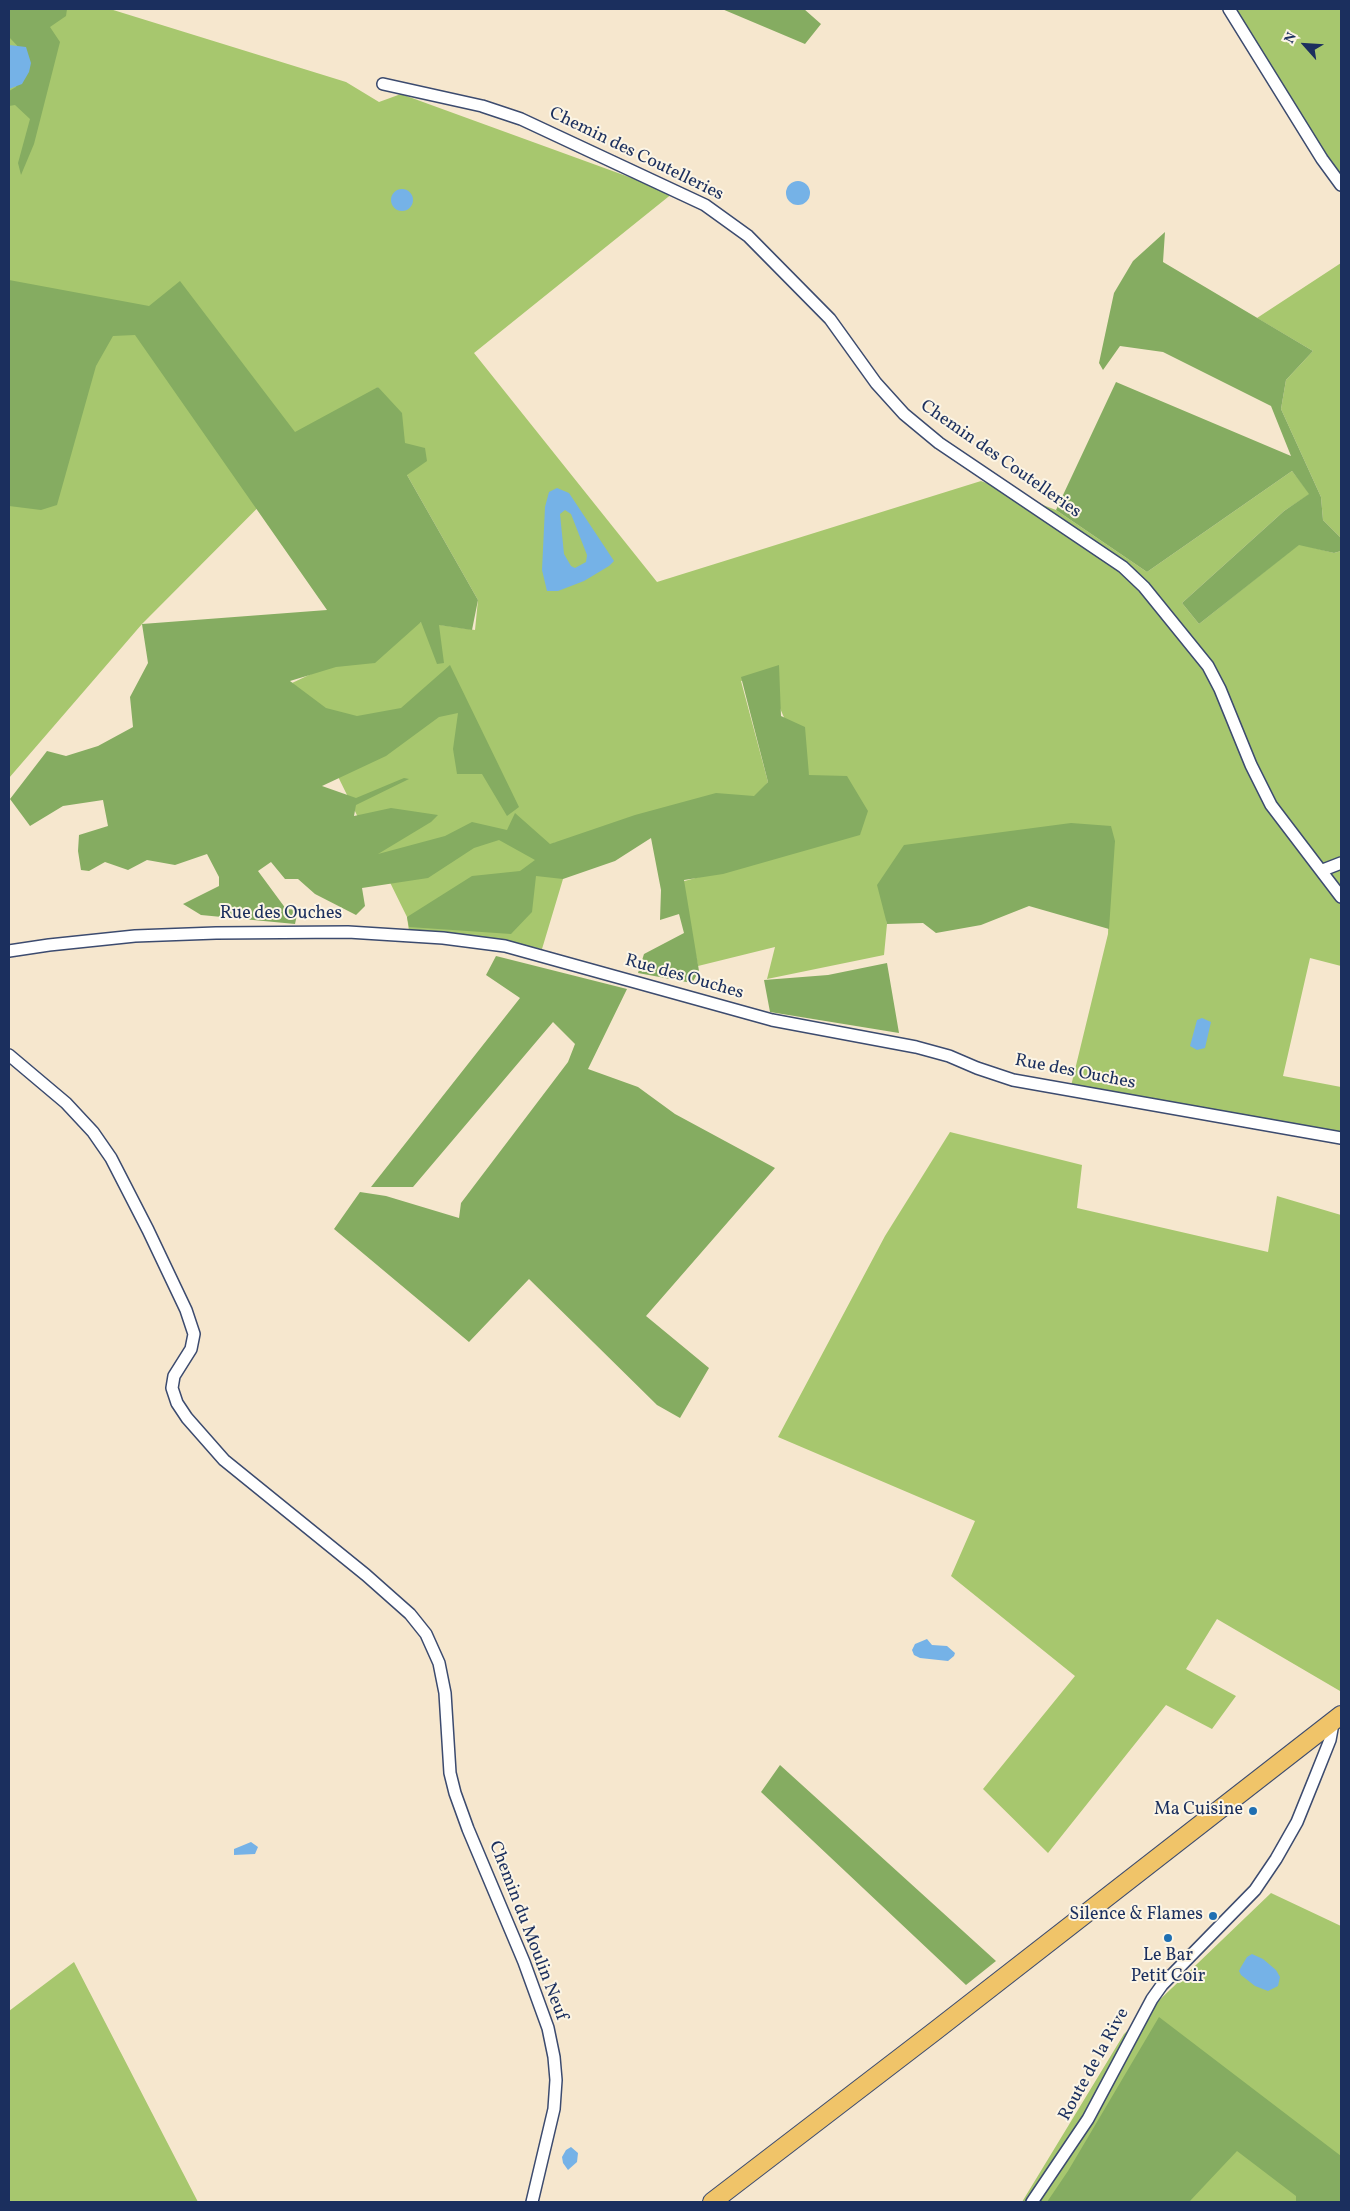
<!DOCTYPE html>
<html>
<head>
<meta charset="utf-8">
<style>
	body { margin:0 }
	#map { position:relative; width:1350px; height:2211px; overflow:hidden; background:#f6e7ce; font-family:Vollkorn,serif }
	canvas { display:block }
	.frame { position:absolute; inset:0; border:10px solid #1b2f5e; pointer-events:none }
	.north { position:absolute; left:1280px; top:20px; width:50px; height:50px; -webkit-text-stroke:4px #fcf5e5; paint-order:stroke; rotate:296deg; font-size:14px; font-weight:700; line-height:20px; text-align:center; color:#1b2f5e }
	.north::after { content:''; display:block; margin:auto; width:18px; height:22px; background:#1b2f5e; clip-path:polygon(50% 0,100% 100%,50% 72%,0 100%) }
</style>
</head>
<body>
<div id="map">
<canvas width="1350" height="2211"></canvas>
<div class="frame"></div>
<div class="north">N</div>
</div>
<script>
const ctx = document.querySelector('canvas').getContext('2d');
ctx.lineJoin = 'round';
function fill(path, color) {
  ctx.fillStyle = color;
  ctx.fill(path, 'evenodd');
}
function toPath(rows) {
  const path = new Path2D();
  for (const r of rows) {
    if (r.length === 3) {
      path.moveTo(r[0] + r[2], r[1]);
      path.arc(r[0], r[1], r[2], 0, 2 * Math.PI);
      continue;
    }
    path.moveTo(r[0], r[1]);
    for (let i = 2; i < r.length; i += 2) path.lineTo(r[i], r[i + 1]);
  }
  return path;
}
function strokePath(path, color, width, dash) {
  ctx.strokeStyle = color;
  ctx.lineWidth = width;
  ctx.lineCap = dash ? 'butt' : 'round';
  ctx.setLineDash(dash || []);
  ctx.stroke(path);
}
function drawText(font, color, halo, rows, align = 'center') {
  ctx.font = font + ' Vollkorn,serif';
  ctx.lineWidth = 4;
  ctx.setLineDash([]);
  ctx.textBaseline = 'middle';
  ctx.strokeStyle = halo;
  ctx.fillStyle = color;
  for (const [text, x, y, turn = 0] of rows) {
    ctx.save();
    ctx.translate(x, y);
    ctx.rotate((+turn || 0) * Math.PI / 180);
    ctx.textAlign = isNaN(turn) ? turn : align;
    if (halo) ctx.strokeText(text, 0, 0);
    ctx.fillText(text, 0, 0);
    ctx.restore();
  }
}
const green = toPath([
	[9,9,110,9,346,82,379,102,401,94,673,193,474,353,657,582,981,481,1056,510,1147,572,1292,471,1310,494,1284,511,1182,603,1199,624,1299,544,1334,553,1341,551,1341,966,1310,958,1283,1076,1341,1087,1341,1133,1071,1086,1108,934,1111,826,881,885,887,924,884,955,767,979,775,947,698,966,681,882,861,832,809,775,766,676,741,681,768,782,757,797,554,843,563,879,542,949,501,941,409,931,407,917,292,683,421,622,475,630,478,600,407,475,378,387,142,624,9,778],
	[1234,9,1341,9,1341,175,1326,155],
	[1341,263,1341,538,1323,520,1321,497,1281,409,1286,380,1313,351,1257,318],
	[950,1132,1082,1165,1077,1208,1268,1252,1277,1196,1341,1215,1341,1690,1340,1691,1217,1619,1186,1669,1236,1696,1212,1729,1166,1705,1048,1853,983,1789,1075,1676,951,1576,975,1521,778,1437,885,1236],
	[1271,1893,1341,1926,1341,2202,1022,2202,1124,2034],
	[74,1962,198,2202,9,2202,9,2011]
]);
const forest = toPath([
	[9,9,67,9,66,16,50,27,60,42,34,144,21,175,18,163,30,119,15,105,9,106,9,91,16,87,27,56,9,37],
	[722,9,804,9,821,24,805,44],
	[1165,232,1163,262,1313,351,1286,380,1281,409,1321,497,1323,520,1341,538,1341,551,1334,553,1299,545,1199,624,1182,603,1284,511,1309,494,1292,471,1147,572,1056,510,1116,382,1291,456,1271,406,1163,352,1120,346,1103,370,1099,363,1114,293,1133,261],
	[9,280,149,306,180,281,295,432,378,387,402,413,405,443,425,448,427,461,407,475,478,600,472,630,439,625,444,663,437,664,421,622,375,663,336,667,290,681,326,708,357,716,401,708,450,665,519,807,507,816,482,774,457,774,453,749,458,713,439,717,386,756,322,786,356,798,404,778,409,779,356,805,354,816,391,808,438,815,431,822,378,854,445,836,472,822,507,830,515,813,550,844,635,815,716,793,754,796,768,782,741,677,779,665,781,716,805,727,809,775,847,776,868,811,860,835,723,874,684,880,699,971,692,983,638,973,644,954,684,933,679,914,660,920,661,890,651,838,615,861,563,879,536,876,532,912,511,934,409,927,407,917,472,876,520,871,535,860,499,840,474,848,428,878,362,888,365,906,356,915,315,894,298,879,285,879,271,862,258,871,286,909,298,910,295,924,201,915,183,904,219,886,219,877,207,854,175,865,147,860,128,870,105,862,89,871,81,870,78,851,79,835,108,826,103,800,63,806,30,826,10,799,47,751,66,756,98,746,133,727,130,697,148,663,142,624,327,610,135,335,113,336,96,366,57,505,41,510,9,506],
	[1071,823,1111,826,1115,841,1109,929,1029,906,981,925,936,933,923,923,887,924,877,885,904,845],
	[496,956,627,989,588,1069,638,1087,675,1114,775,1168,646,1316,709,1368,680,1418,657,1405,529,1279,469,1342,334,1229,360,1192,386,1196,459,1218,461,1203,568,1062,575,1044,553,1022,413,1187,371,1187,520,998,486,975],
	[887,963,899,1033,770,1012,764,980,828,975],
	[780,1765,996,1961,966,1985,761,1792],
	[1159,2017,1341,2156,1341,2202,1296,2202,1296,2196,1237,2151,1189,2202,1047,2202,1068,2171]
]);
const water = toPath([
	[9,45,26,47,31,63,29,72,22,84,9,89],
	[798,193,12],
	[402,200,11],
	[557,488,569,493,614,561,609,566,584,581,558,591,547,591,542,570,545,507,549,492],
	[565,510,571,514,587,555,586,562,575,568,571,566,564,554,560,514],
	[1202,1018,1211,1022,1205,1048,1197,1050,1190,1046,1197,1020],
	[927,1639,932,1645,947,1646,955,1653,954,1656,948,1661,920,1658,914,1655,912,1650,915,1644],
	[251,1842,258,1847,255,1854,234,1855,234,1849],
	[1252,1954,1263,1959,1276,1970,1280,1977,1278,1986,1268,1991,1255,1986,1241,1975,1239,1971,1241,1967,1247,1957],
	[571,2147,578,2153,577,2162,568,2170,563,2163,562,2157,566,2150]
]);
const street = toPath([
	[1229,9,1322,159,1341,185],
	[383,84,482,106,521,119,705,205,748,236,830,319,876,383,904,414,939,443,1123,567,1144,587,1208,666,1220,689,1251,765,1271,805,1341,897],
	[1323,870,1341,863],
	[9,951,49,945,135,936,216,933,348,932,443,938,505,946,772,1020,916,1047,949,1056,977,1068,1013,1080,1341,1138],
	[9,1055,66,1103,93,1132,111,1158,148,1230,186,1310,194,1334,191,1349,174,1376,172,1388,177,1403,187,1418,224,1460,366,1575,410,1614,426,1634,439,1663,445,1693,450,1773,455,1793,468,1829,524,1962,548,2028,554,2057,556,2080,554,2109,532,2202],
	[1032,2202,1088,2119,1152,1999,1162,1985,1255,1890,1276,1859,1297,1822,1314,1780,1330,1740,1332,1729,1330,1724]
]);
const primary = toPath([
	[712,2202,935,2031,1341,1715]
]);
const markers = [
	[1253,1811,5,"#1f6fb2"],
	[1213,1916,5,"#1f6fb2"],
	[1168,1938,5,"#1f6fb2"]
];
const streetNames = [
	["Chemin des Coutelleries",636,155,26],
	["Chemin des Coutelleries",1000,460,35],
	["Rue des Ouches",281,915],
	["Rue des Ouches",684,978,16],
	["Rue des Ouches",1075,1073,11],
	["Chemin du Moulin Neuf",527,1931,69],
	["Route de la Rive",1095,2065,-61]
];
const poiNames = [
	["Ma Cuisine",1243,1811],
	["Silence & Flames",1203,1916],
	["Le Bar",1168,1957,"center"],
	["Petit Coir",1168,1978,"center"]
];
fill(green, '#a7c76e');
fill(forest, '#85ac61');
fill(water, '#75b2e7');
strokePath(street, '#3c4b6f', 14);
strokePath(primary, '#3c4b6f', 20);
strokePath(street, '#fff', 11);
strokePath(primary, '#f0c469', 18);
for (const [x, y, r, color] of markers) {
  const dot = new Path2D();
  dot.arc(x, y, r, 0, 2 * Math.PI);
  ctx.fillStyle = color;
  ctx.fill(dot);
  strokePath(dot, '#fcf5e5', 2);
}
drawText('18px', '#1b2f5e', '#fcf5e5', streetNames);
drawText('18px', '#1b2f5e', '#fcf5e5', poiNames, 'right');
</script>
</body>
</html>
